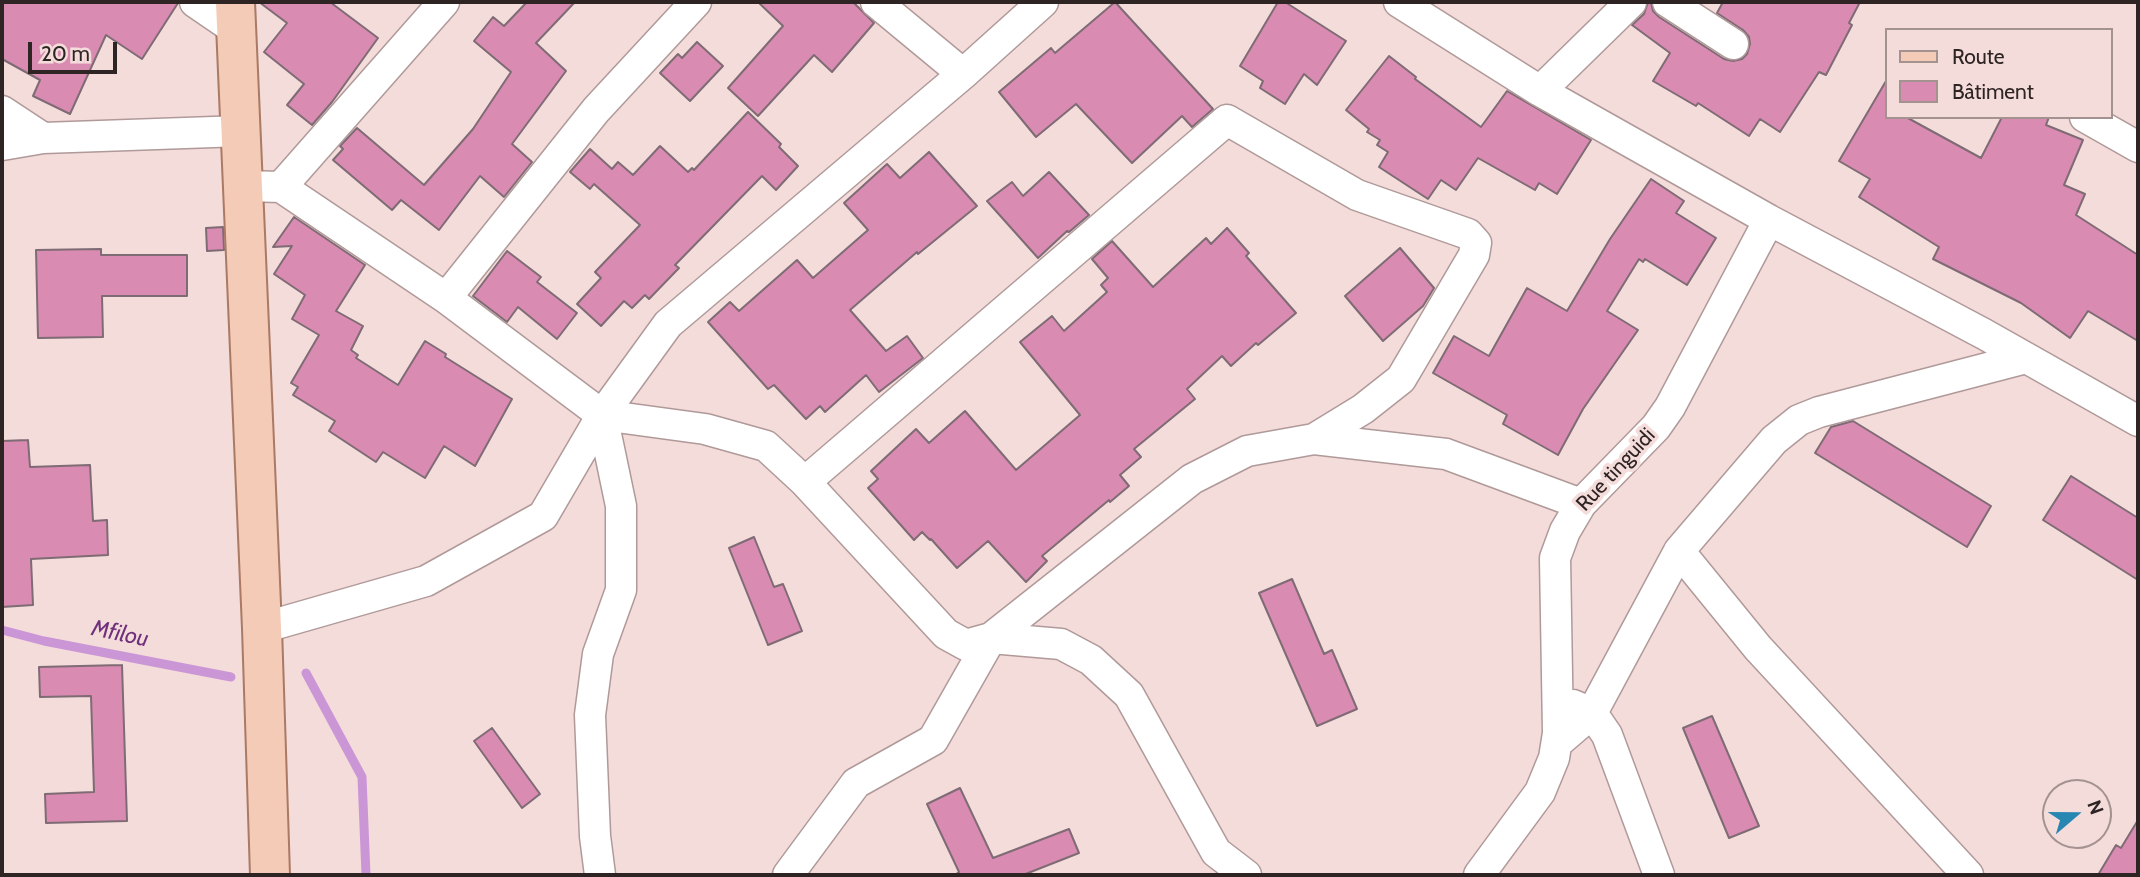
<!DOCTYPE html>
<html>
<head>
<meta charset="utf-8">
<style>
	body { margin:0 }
	#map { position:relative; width:2140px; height:877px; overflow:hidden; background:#f4dcdb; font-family:Cabin,sans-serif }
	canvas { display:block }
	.frame { position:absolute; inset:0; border:4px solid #2d2423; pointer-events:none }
	.legend { position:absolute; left:1885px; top:28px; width:228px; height:91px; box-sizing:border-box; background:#f4dcdb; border:2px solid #a49291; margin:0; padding:9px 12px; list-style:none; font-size:21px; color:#2d2423 }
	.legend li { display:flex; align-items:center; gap:14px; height:35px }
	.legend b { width:35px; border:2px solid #a49291 }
	.north { position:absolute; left:2042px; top:779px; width:70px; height:70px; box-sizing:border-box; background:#f4dcdb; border:2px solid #a49291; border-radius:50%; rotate:70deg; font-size:19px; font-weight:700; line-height:28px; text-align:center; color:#2d2423 }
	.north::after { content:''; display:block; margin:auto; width:24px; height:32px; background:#2886b2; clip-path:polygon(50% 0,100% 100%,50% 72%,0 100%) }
	.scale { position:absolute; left:28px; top:42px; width:89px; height:32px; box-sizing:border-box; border:4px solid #2d2423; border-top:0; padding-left:9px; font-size:21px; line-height:24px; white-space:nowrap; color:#2d2423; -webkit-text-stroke:5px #f4dcdb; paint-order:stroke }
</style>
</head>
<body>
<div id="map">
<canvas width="2140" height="877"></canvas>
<div class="frame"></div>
<ul class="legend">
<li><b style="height:9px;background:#f4cbb7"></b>Route</li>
<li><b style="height:19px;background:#da8bb2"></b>Bâtiment</li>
</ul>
<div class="north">N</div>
<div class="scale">20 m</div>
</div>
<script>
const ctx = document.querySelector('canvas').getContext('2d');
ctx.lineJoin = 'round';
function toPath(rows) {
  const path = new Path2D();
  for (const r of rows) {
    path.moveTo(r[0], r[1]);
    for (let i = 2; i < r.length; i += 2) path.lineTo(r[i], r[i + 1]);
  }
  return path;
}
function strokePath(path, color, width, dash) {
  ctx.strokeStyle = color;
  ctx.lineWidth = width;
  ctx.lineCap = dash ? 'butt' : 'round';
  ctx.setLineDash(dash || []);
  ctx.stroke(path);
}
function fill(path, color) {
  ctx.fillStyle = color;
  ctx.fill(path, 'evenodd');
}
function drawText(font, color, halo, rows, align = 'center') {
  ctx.font = font + ' Cabin,sans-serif';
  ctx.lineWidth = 7;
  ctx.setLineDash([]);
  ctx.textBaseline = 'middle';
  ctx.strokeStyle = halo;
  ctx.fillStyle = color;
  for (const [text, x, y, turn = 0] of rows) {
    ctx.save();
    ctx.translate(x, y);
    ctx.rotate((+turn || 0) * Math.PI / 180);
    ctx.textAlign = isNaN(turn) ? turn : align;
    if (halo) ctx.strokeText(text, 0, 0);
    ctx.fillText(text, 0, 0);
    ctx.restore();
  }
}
const stream = toPath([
	[2,630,44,641,231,677],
	[306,673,362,777,366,875]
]);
const building = toPath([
	[2,2,178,2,178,3,142,59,106,35,70,114,33,96,40,80,2,59,2,2],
	[259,2,330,2,378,38,332,102,312,125,287,105,304,84,264,52,287,23,259,2],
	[527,2,575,2,536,43,566,71,512,144,532,162,504,197,480,176,439,230,401,200,392,210,333,160,343,149,340,146,357,128,424,185,473,129,511,72,474,41,493,17,504,26,527,2],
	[758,2,853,2,874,23,832,72,814,55,758,116,728,88,783,26,758,2],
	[1115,2,1213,109,1192,127,1182,116,1132,163,1076,104,1036,137,999,92,1051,48,1055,53,1115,2],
	[1278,2,1285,2,1346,41,1317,85,1304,74,1285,104,1260,88,1263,81,1240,66,1278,2],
	[1648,2,1651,2,1653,11,1659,17,1724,59,1733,61,1742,59,1747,54,1750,44,1749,37,1743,30,1717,13,1723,2,1860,2,1849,23,1852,25,1826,75,1819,72,1780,132,1760,119,1749,136,1698,103,1696,106,1653,81,1670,53,1632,25,1644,14,1648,2],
	[697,42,723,66,690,101,660,73,678,54,682,58,697,42],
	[1389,56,1416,77,1415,79,1481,127,1507,91,1591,140,1557,194,1539,183,1535,190,1478,158,1456,190,1441,180,1428,199,1379,167,1388,152,1377,145,1380,140,1367,132,1369,129,1346,110,1389,56],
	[1886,81,1886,117,1906,117,1981,158,2002,117,2049,117,2046,125,2083,140,2064,185,2085,194,2076,215,2138,255,2138,341,2088,311,2070,338,2021,303,1933,259,1939,247,1859,197,1870,179,1839,161,1886,81],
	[748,112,781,144,779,147,798,166,776,190,762,176,675,265,679,268,649,299,645,295,632,308,624,301,601,326,577,304,601,278,595,272,640,225,594,184,590,189,570,172,590,149,612,169,618,162,633,175,660,146,688,172,692,168,694,170,748,112],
	[929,152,977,206,918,254,917,252,850,310,886,351,907,336,923,358,879,392,866,375,825,412,820,406,806,419,774,385,768,389,708,322,730,302,739,311,797,260,813,278,868,230,844,203,887,164,900,178,929,152],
	[1049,172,1089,215,1069,232,1067,231,1038,258,987,201,1012,182,1023,196,1049,172],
	[1651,179,1684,201,1676,213,1716,238,1687,285,1645,259,1643,262,1639,259,1607,311,1638,330,1583,409,1558,455,1503,424,1507,415,1433,373,1454,336,1489,356,1527,288,1567,311,1610,239,1651,179],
	[294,217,365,265,336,311,363,326,351,350,358,355,356,358,398,385,425,341,446,354,445,357,512,399,475,466,444,446,425,478,383,452,376,462,329,431,335,421,293,395,298,387,291,383,319,335,292,319,305,295,274,274,292,246,273,247,294,217],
	[223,227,224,250,207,251,206,228,223,227],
	[1227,228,1249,253,1246,256,1296,313,1258,345,1256,343,1231,366,1222,356,1187,389,1195,399,1134,449,1141,457,1120,475,1129,486,1110,502,1109,500,1042,556,1047,561,1026,582,988,541,957,568,931,539,930,540,922,532,914,540,868,488,878,479,871,471,916,429,929,443,965,411,1016,470,1080,415,1020,342,1052,316,1064,331,1107,292,1101,285,1108,278,1092,259,1112,241,1153,287,1206,238,1211,244,1227,228],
	[1400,248,1434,288,1423,306,1383,341,1345,296,1400,248],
	[101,249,101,255,187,255,187,296,102,296,103,337,38,338,36,250,101,249],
	[507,251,541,277,537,282,577,313,557,339,518,307,507,322,473,296,507,251],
	[1853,421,1991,506,1967,547,1815,453,1831,427,1853,421],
	[28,440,30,467,90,465,93,521,107,520,108,555,31,559,33,605,2,607,2,441,28,440],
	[2071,476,2138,518,2138,580,2043,520,2071,476],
	[754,537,774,587,783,584,802,631,768,645,729,548,754,537],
	[1292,579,1324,654,1332,650,1357,709,1317,726,1259,593,1292,579],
	[122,665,127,821,46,823,45,794,94,792,91,696,40,697,39,667,122,665],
	[1712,716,1759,826,1729,838,1683,728,1712,716],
	[492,728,540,794,522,808,474,741,492,728],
	[960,788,993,858,1069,829,1079,853,1023,875,955,875,959,872,927,804,960,788],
	[2138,820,2138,875,2098,875,2116,845,2121,848,2138,820]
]);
const minor = toPath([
	[195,2,236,30],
	[876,2,963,74],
	[1399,2,1540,91,1769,220,1984,334,2138,421],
	[1668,2,1733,44],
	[1540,91,1631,2],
	[2,111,43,138],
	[2085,117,2138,147],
	[2,145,43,138,242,131],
	[244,186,281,187,446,298,602,415,705,429,766,446,805,482,946,634,966,645,991,638,1061,644,1091,660,1129,695,1216,852,1246,875],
	[281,187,444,2],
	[446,298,596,110,696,2],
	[1314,439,1446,454,1581,504],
	[1679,551,1758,648,1968,875],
	[262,628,426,581,543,516,602,415,668,324,963,74,1043,2],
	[1573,705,1592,713,1607,735,1659,875],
	[1557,743,1592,713,1679,551,1774,440,1799,420,1819,412,2026,358],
	[600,875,595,836,590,715,598,654,621,590,621,506,602,415],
	[788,875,856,783,933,740,991,638,1192,479,1247,451,1314,439,1363,409,1401,379,1474,255,1476,243,1468,234,1357,195,1227,120,805,482],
	[1479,875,1540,792,1554,758,1558,733,1555,558,1565,531,1581,504,1656,427,1670,407,1769,220]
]);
const major = toPath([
	[235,2,262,628,270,875]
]);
const streetNames = [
	["Rue tinguidi",1616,470,-47]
];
const waterNames = [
	["Mfilou",120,634,12]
];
strokePath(stream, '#cb96d6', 9);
fill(building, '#da8bb2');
strokePath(building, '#7e6b74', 2);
strokePath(minor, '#b09999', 33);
strokePath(major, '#aa7a64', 42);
strokePath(minor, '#fff', 30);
strokePath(major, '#f4cbb7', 38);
drawText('21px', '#2d2423', '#f4dcdb', streetNames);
drawText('italic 23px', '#6f307c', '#f4dcdb', waterNames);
</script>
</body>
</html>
